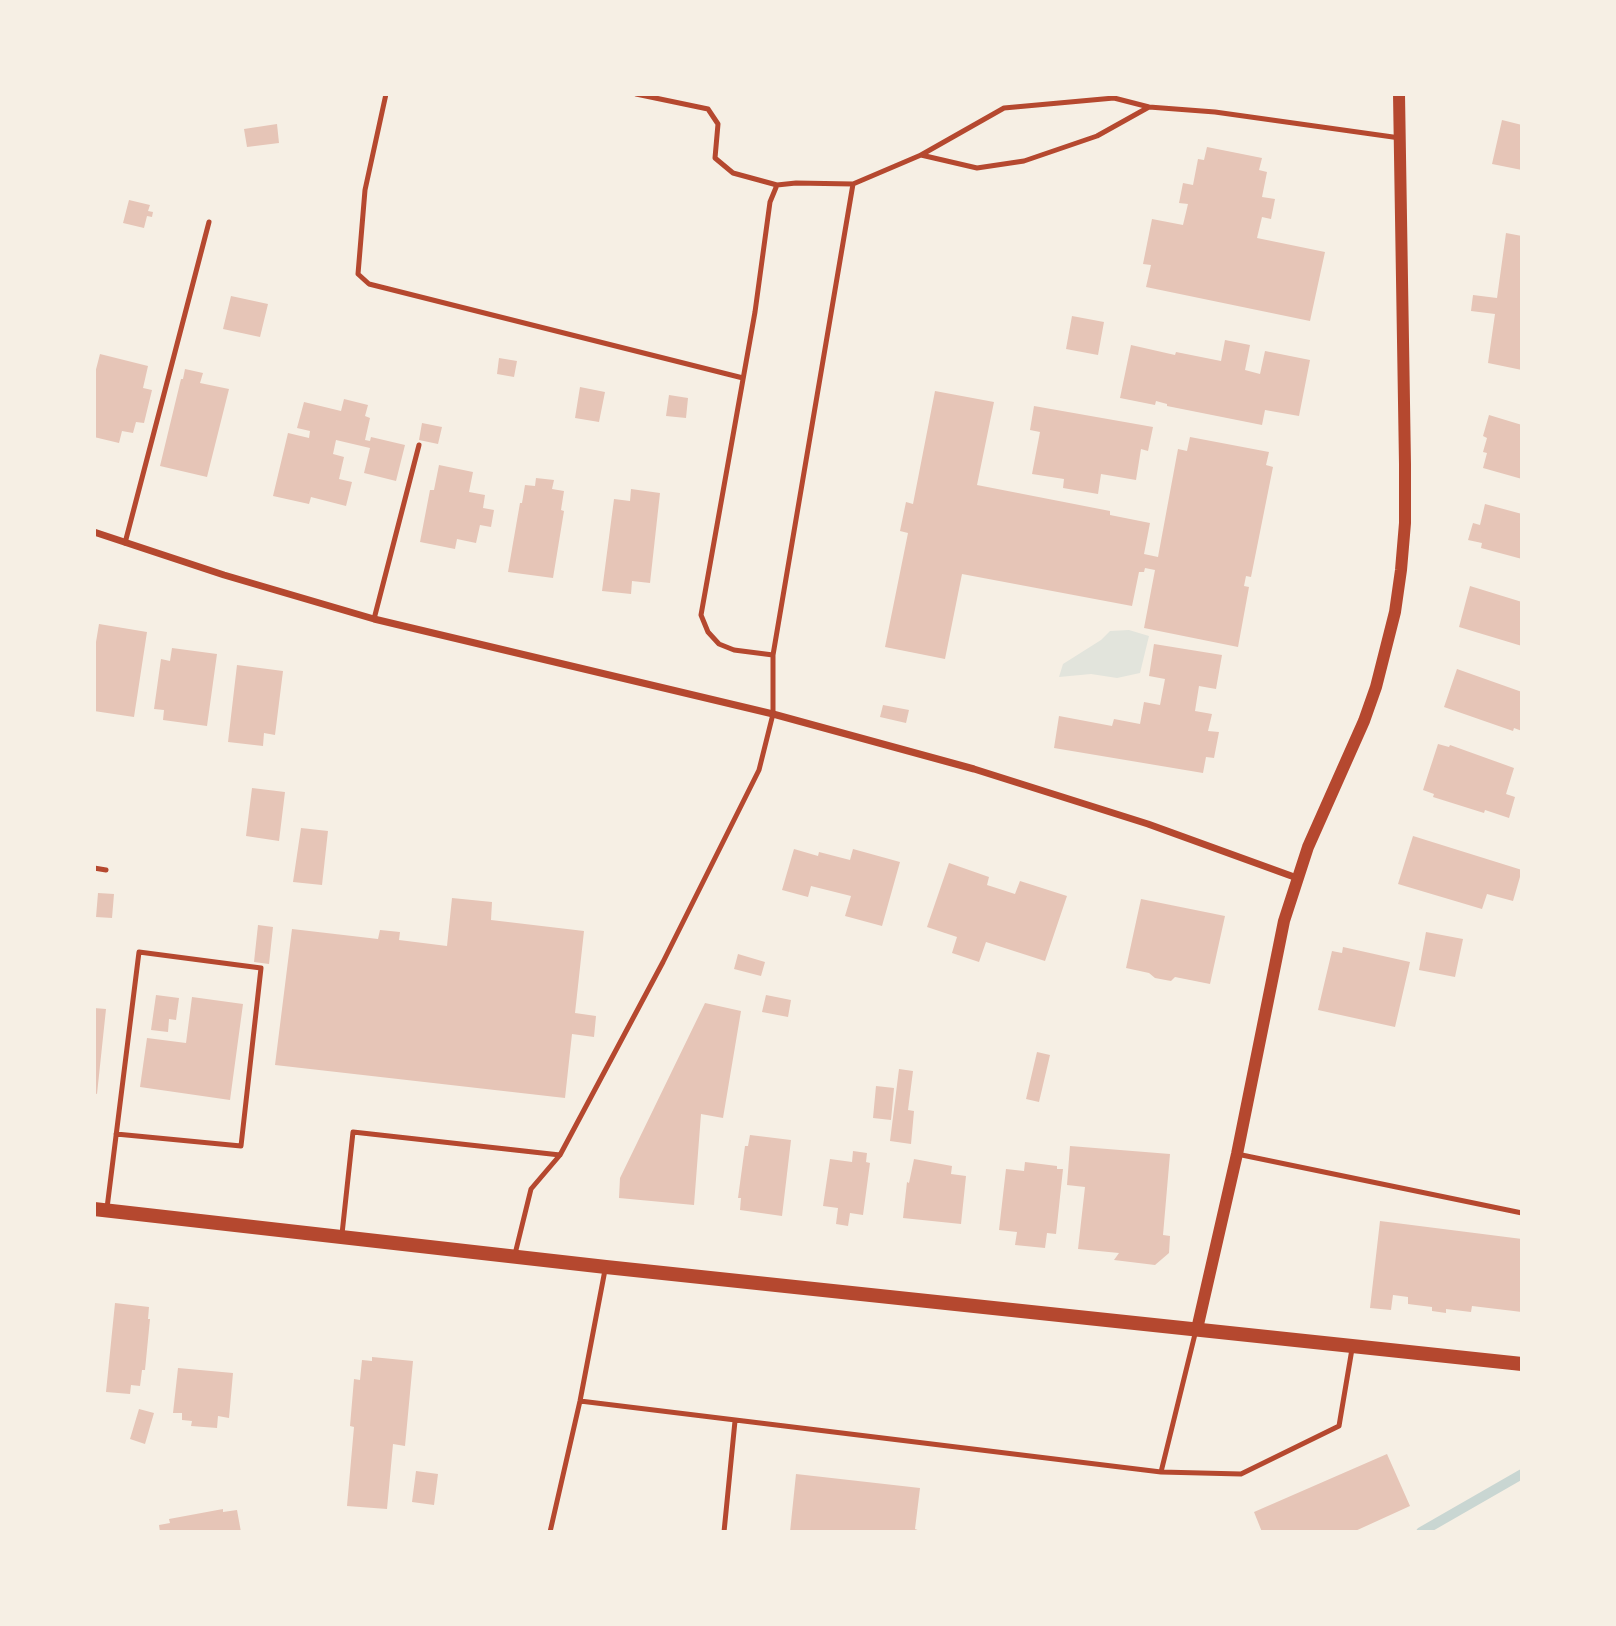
<!DOCTYPE html>
<html>
<head>
<meta charset="utf-8">
<style>
	body { margin:0 }
	#map { position:relative; width:1616px; height:1626px; overflow:hidden; background:#f6efe4; font-family:"Public Sans",sans-serif }
	canvas { display:block }
	.frame { position:absolute; inset:0; border:96px solid #f6efe4; pointer-events:none }
</style>
</head>
<body>
<div id="map">
<canvas width="1616" height="1626"></canvas>
<div class="frame"></div>
</div>
<script>
const ctx = document.querySelector('canvas').getContext('2d');
ctx.lineJoin = 'round';
function fill(path, color) {
  ctx.fillStyle = color;
  ctx.fill(path, 'evenodd');
}
function toPath(rows) {
  const path = new Path2D();
  for (const r of rows) {
    path.moveTo(r[0], r[1]);
    for (let i = 2; i < r.length; i += 2) path.lineTo(r[i], r[i + 1]);
  }
  return path;
}
function strokePath(path, color, width, dash) {
  ctx.strokeStyle = color;
  ctx.lineWidth = width;
  ctx.lineCap = dash ? 'butt' : 'round';
  ctx.setLineDash(dash || []);
  ctx.stroke(path);
}
const green = toPath([
	[1129,630,1149,636,1140,673,1117,678,1091,674,1059,677,1063,664,1101,640,1110,631]
]);
const stream = toPath([
	[1421,1532,1522,1474]
]);
const building = toPath([
	[1502,120,1522,125,1522,170,1492,164],
	[277,124,279,143,247,147,244,129],
	[1207,147,1262,158,1259,170,1267,172,1262,197,1275,199,1271,219,1262,217,1257,238,1325,252,1310,321,1146,287,1151,265,1143,264,1152,219,1183,225,1188,204,1179,203,1183,183,1193,185,1198,159,1204,160],
	[129,200,150,205,148,211,153,212,152,217,147,216,144,228,123,223],
	[1506,233,1522,236,1522,370,1488,363,1495,314,1471,311,1473,295,1497,298],
	[231,296,268,304,260,337,223,329],
	[1072,316,1104,322,1098,355,1066,349],
	[1225,340,1250,345,1245,370,1260,374,1265,351,1310,360,1299,416,1265,410,1262,425,1167,406,1167,404,1156,401,1155,405,1120,398,1131,345,1175,355,1176,352,1221,361],
	[100,354,148,366,143,388,152,390,144,423,136,422,133,433,122,431,119,443,94,437,94,377],
	[499,358,517,361,514,377,497,374],
	[185,369,203,373,200,383,229,389,207,477,160,466,181,379,183,379],
	[580,387,605,392,599,422,575,418],
	[935,391,994,402,977,485,1110,511,1110,515,1150,523,1144,554,1158,557,1178,449,1187,451,1190,437,1269,452,1266,465,1273,467,1251,577,1246,576,1244,586,1249,587,1238,647,1144,628,1155,570,1145,568,1144,572,1139,572,1132,606,962,574,945,659,885,647,908,533,900,531,906,502,913,504],
	[669,395,688,398,686,418,666,416],
	[344,399,368,405,365,416,370,418,365,440,370,441,371,437,405,445,396,481,364,473,370,448,336,440,333,454,344,457,339,479,352,482,346,506,311,497,309,504,273,496,288,433,309,438,310,431,297,428,304,402,341,411],
	[1034,406,1153,427,1148,451,1141,449,1136,480,1101,474,1098,494,1063,488,1064,479,1032,474,1040,432,1030,430],
	[1489,415,1522,425,1522,479,1483,468,1487,453,1483,452,1487,438,1483,436],
	[422,423,442,427,438,444,419,440],
	[439,465,473,472,469,492,485,495,483,508,494,510,491,527,480,525,476,543,457,539,455,549,420,542,430,490,434,490],
	[536,478,554,480,552,489,564,491,561,510,564,511,553,578,508,572,520,503,522,503,525,485,535,486],
	[631,489,660,493,650,583,632,581,631,594,602,591,614,499,630,501],
	[1485,504,1522,514,1522,559,1481,548,1482,543,1468,540,1473,523,1480,525],
	[1470,586,1522,602,1522,646,1459,627],
	[99,624,147,632,134,717,94,711,94,654],
	[1154,644,1222,655,1216,689,1199,686,1195,711,1212,714,1208,731,1219,732,1214,758,1206,757,1203,773,1054,748,1059,716,1112,726,1114,719,1140,724,1144,702,1160,705,1165,679,1149,676],
	[172,648,217,654,207,726,163,720,164,710,154,709,161,659,170,661],
	[237,665,283,671,275,735,264,733,263,746,228,742],
	[1457,669,1522,692,1522,731,1514,728,1513,731,1444,707],
	[883,705,909,710,906,723,880,717],
	[1438,744,1449,747,1450,745,1514,768,1506,794,1515,797,1509,818,1485,810,1484,813,1433,797,1434,794,1423,790],
	[252,788,285,792,279,841,246,836],
	[301,828,328,831,322,885,293,882],
	[1413,836,1522,870,1513,901,1487,894,1482,909,1398,884],
	[794,849,818,856,819,852,850,860,853,849,900,862,882,926,845,916,851,896,811,886,808,897,782,890],
	[949,863,989,877,987,885,1015,894,1020,881,1067,896,1045,961,986,942,979,962,952,953,957,937,927,927],
	[98,893,114,894,112,918,96,917],
	[452,898,492,902,491,920,584,931,575,1013,596,1016,594,1037,572,1034,565,1098,275,1065,292,929,378,939,380,930,400,932,399,940,447,946],
	[1141,899,1225,916,1210,984,1175,977,1171,981,1155,978,1149,973,1126,968],
	[258,925,273,927,269,964,254,962],
	[1426,932,1463,939,1455,977,1419,970],
	[1343,947,1410,962,1395,1027,1318,1010,1332,951,1342,953],
	[738,954,765,962,761,976,734,969],
	[156,995,179,998,176,1020,169,1019,168,1032,151,1030],
	[766,995,791,1000,788,1017,762,1012],
	[192,997,243,1004,230,1100,140,1087,147,1038,186,1043],
	[705,1003,741,1011,723,1118,701,1114,694,1205,619,1198,620,1178],
	[94,1008,106,1009,97,1094,94,1093],
	[1037,1052,1050,1055,1039,1102,1026,1099],
	[899,1069,913,1071,908,1110,914,1111,911,1144,890,1141],
	[876,1086,894,1088,891,1120,873,1118],
	[750,1135,791,1140,782,1216,740,1210,741,1198,738,1198,745,1146,748,1146],
	[1070,1146,1170,1154,1163,1235,1170,1236,1169,1253,1155,1265,1114,1260,1119,1253,1078,1249,1085,1187,1067,1185],
	[853,1151,867,1153,866,1162,870,1163,863,1215,850,1213,848,1226,836,1224,838,1208,823,1206,830,1159,852,1162],
	[914,1159,952,1166,951,1174,966,1176,961,1224,903,1218,907,1182,909,1183],
	[1025,1162,1057,1166,1057,1169,1063,1169,1056,1234,1047,1233,1045,1248,1015,1245,1017,1232,999,1230,1006,1169,1024,1171],
	[1380,1221,1522,1239,1522,1312,1472,1306,1471,1312,1446,1309,1446,1313,1432,1311,1432,1307,1408,1304,1408,1297,1393,1295,1391,1310,1370,1308],
	[115,1303,149,1307,148,1319,150,1319,145,1370,142,1370,140,1386,131,1385,130,1394,106,1392],
	[372,1357,413,1361,405,1446,393,1444,387,1509,347,1506,354,1427,350,1426,354,1379,360,1380,362,1360,372,1361],
	[178,1368,233,1373,229,1418,218,1416,217,1428,191,1426,192,1421,182,1420,182,1413,173,1413],
	[139,1409,154,1413,145,1444,130,1439],
	[1387,1454,1410,1506,1353,1532,1262,1532,1254,1512],
	[416,1471,438,1474,434,1505,412,1502],
	[796,1474,920,1488,915,1529,923,1532,790,1532],
	[223,1509,223,1512,237,1510,241,1532,160,1532,159,1525,170,1523,169,1519]
]);
const service = toPath([
	[386,94,365,190,358,274,369,284,743,378],
	[636,94,708,109,718,124,715,158,733,173,777,185],
	[1149,107,1097,136,1024,161,977,168,921,155,1004,108,1114,98,1149,107,1215,112,1400,138],
	[125,543,209,222],
	[374,619,419,445],
	[773,655,734,650,719,644,708,632,701,615,755,312,770,202,777,185,796,183,853,184],
	[94,868,106,870],
	[1237,1154,1522,1213],
	[107,1208,139,952,261,968,241,1146,116,1134],
	[342,1234,353,1132,560,1155],
	[515,1254,531,1189,560,1155,663,962,759,770,773,714,773,655,853,184,921,155],
	[580,1401,1161,1472,1196,1330],
	[1161,1472,1241,1474,1339,1426,1352,1349],
	[550,1532,580,1401,605,1270],
	[724,1532,735,1421]
]);
const minor = toPath([
	[94,532,224,575,374,619,773,714,974,769,1148,824,1297,878]
]);
const tertiary = toPath([
	[1197,1329,1237,1154,1284,921,1308,847,1364,721,1376,687,1395,612,1401,570,1405,523,1405,464,1399,94]
]);
const secondary = toPath([
	[94,1209,606,1267,1522,1364]
]);
fill(green, '#e2e4dc');
strokePath(stream, '#c9d6d2', 10);
fill(building, '#e6c5b7');
strokePath(service, '#b5482f', 5);
strokePath(minor, '#b5482f', 7);
strokePath(tertiary, '#b5482f', 12);
strokePath(secondary, '#b5482f', 14);
</script>
</body>
</html>
